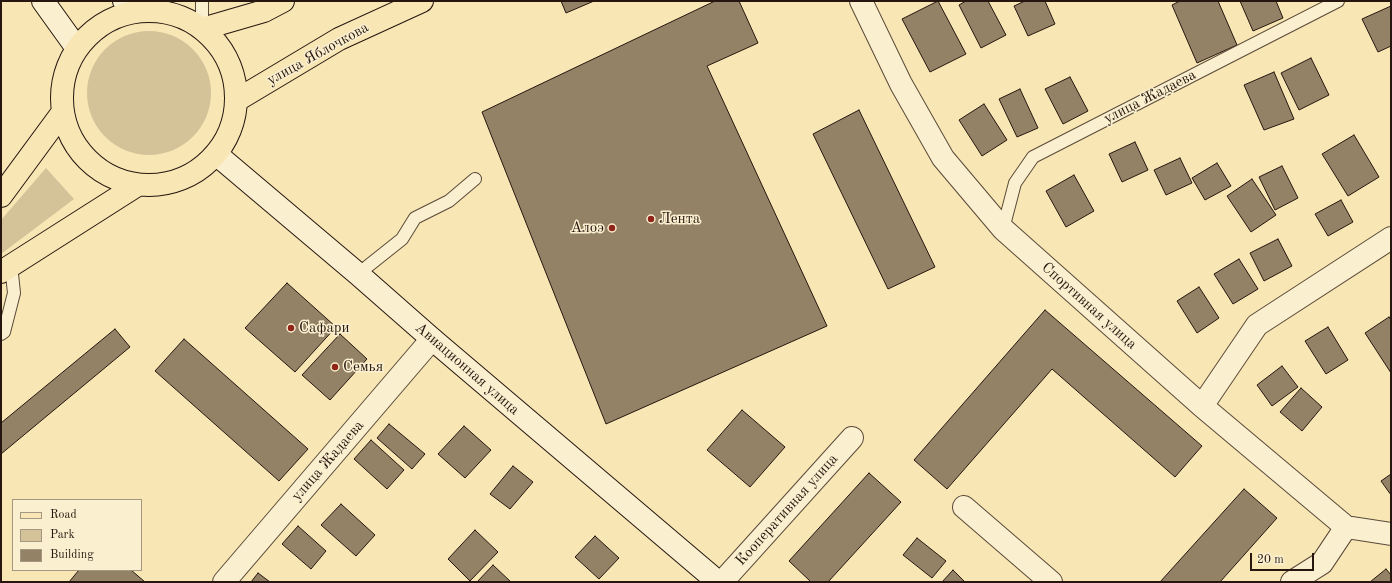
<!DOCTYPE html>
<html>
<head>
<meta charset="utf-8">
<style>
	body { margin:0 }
	#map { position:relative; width:1392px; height:583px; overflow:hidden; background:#f8e6b5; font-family:"Old Standard TT",serif }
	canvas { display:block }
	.frame { position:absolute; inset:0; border:2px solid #26160f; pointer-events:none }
	.legend { position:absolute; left:12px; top:499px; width:130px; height:72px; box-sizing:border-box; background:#faefcf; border:1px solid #a59882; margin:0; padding:5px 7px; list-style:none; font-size:12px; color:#26160f }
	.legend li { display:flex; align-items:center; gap:8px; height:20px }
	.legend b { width:20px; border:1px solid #a59882 }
	.scale { position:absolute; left:1250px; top:553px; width:64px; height:18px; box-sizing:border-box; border:2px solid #26160f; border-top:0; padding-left:5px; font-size:12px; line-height:14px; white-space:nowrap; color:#26160f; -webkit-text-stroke:3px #faefcf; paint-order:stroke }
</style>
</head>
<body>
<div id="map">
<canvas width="1392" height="583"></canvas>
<div class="frame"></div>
<ul class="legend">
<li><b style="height:5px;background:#f8e6b5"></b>Road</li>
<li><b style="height:11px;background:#d4c399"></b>Park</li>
<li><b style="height:11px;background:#938265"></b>Building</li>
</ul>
<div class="scale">20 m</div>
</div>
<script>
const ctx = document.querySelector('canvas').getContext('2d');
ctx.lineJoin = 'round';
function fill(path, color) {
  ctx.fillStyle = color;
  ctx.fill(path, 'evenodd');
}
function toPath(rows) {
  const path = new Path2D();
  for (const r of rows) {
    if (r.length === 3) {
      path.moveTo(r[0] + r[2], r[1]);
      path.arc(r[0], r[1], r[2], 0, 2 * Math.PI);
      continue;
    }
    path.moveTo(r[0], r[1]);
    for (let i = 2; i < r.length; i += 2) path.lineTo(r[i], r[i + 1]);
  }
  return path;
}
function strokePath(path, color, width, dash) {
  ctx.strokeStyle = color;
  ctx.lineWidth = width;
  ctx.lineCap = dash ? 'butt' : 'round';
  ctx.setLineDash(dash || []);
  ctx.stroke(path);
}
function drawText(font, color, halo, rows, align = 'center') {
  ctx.font = font + ' "Old Standard TT",serif';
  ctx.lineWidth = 3;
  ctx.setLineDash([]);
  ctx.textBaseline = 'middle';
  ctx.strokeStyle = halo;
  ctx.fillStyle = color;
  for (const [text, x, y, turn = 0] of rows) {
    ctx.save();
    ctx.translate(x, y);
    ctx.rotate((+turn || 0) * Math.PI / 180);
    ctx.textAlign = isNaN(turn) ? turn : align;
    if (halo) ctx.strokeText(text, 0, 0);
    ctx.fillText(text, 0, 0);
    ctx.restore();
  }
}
const green = toPath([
	[149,93,62],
	[46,168,74,199,1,254,1,220]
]);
const building = toPath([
	[561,1,594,1,566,13,561,1],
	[715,1,739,1,758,43,707,66,827,326,606,424,482,112,715,1],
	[938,1,966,54,930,72,902,19,938,1],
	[966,1,988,1,1006,35,981,48,959,5,966,1],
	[1025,1,1045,1,1055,24,1028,36,1014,6,1025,1],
	[1180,1,1218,1,1237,45,1197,63,1172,5,1180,1],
	[1240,1,1276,1,1283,18,1253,31,1240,1],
	[1391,6,1391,46,1378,52,1362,19,1391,6],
	[1311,58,1329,95,1299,110,1281,73,1311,58],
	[1274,72,1294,119,1264,130,1244,85,1274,72],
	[1070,77,1088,111,1063,124,1045,89,1070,77],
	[1020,89,1038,128,1017,137,999,99,1020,89],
	[984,104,1007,140,982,156,959,120,984,104],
	[859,110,935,267,888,289,813,134,859,110],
	[1354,135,1379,177,1348,196,1322,154,1354,135],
	[1135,142,1148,170,1122,182,1109,154,1135,142],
	[1180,158,1192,183,1166,195,1154,170,1180,158],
	[1217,163,1231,186,1205,200,1192,178,1217,163],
	[1282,166,1298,198,1275,210,1259,177,1282,166],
	[1074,175,1094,211,1066,227,1046,191,1074,175],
	[1252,179,1276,215,1251,232,1227,196,1252,179],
	[1341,200,1353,222,1328,236,1315,214,1341,200],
	[1278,239,1292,266,1264,281,1250,253,1278,239],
	[1239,259,1258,289,1233,304,1214,274,1239,259],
	[287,283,336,327,295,372,245,328,287,283],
	[1199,287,1219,318,1197,333,1177,301,1199,287],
	[1045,310,1202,446,1175,477,1052,369,947,489,914,460,1045,310],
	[1389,317,1391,320,1391,373,1365,333,1389,317],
	[1328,327,1348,360,1326,374,1305,341,1328,327],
	[115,329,130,347,1,454,1,423,115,329],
	[340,334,367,359,330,400,302,375,340,334],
	[184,339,308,449,279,481,155,371,184,339],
	[1282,366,1298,387,1272,406,1257,385,1282,366],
	[1301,388,1322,407,1302,431,1280,412,1301,388],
	[742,410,785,447,750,487,707,450,742,410],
	[389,424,425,454,412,469,377,438,389,424],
	[464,426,491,450,465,478,438,454,464,426],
	[371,440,404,470,387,489,354,459,371,440],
	[513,466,533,482,510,509,490,494,513,466],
	[869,473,901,502,828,582,811,582,789,561,869,473],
	[1391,474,1391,495,1381,481,1391,474],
	[1244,489,1277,518,1220,582,1160,582,1244,489],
	[341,504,375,535,356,556,321,525,341,504],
	[298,526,326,551,311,569,282,544,298,526],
	[475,530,498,552,470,581,448,559,475,530],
	[595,536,619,558,599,579,575,557,595,536],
	[917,538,946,561,932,578,903,555,917,538],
	[493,565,511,582,477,582,493,565],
	[1386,569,1391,575,1391,582,1370,582,1386,569],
	[79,570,131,570,145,582,69,582,79,570],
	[953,570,965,582,942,582,953,570],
	[258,573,270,582,251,582,258,573]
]);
const lane = toPath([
	[202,29,202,1],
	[1003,229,1015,183,1033,157,1338,1],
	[358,274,402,239,415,218,449,201,475,179],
	[1,334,4,332,14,293,11,265]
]);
const street = toPath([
	[861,1,901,84,943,158,1003,229,1202,406,1346,527,1391,534],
	[1202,406,1257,325,1391,238],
	[964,507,1051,582],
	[224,582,432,339],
	[722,582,852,438],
	[1292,582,1322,563,1346,527]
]);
const secondary = toPath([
	[43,1,76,47],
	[124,1,142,9],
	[216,154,358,274,432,339,718,582]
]);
const primary = toPath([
	[149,98,87],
	[202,29,264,11,283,1],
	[237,100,339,39,422,1],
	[1,196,62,113],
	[1,272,136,186]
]);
const markers = [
	[651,219,4,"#8f2418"],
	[612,228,4,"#8f2418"],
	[291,328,4,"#8f2418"],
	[335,367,4,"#8f2418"]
];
const streetNames = [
	["улица Яблочкова",318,54,-29],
	["улица Жадаева",1150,97,-27],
	["Спортивная улица",1089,306,42],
	["Авиационная улица",467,369,41],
	["улица Жадаева",328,461,-49],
	["Кооперативная улица",787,510,-48]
];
const poiNames = [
	["Лента",659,219],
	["Алоэ",604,228,"right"],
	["Сафари",299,328],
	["Семья",343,367]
];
fill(green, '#d4c399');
fill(building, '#938265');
strokePath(building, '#26160f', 1);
strokePath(lane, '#5a4a38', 14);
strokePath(street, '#5a4a38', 24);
strokePath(secondary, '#26160f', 24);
strokePath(primary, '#26160f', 24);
strokePath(lane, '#faefcf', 12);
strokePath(street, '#faefcf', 22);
strokePath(secondary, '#faefcf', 22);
strokePath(primary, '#f8e6b5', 22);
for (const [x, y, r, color] of markers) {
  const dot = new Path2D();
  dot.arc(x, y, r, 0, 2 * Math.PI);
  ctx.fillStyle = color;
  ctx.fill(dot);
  strokePath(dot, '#faefcf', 1.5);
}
drawText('15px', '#26160f', '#faefcf', streetNames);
drawText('15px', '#26160f', '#faefcf', poiNames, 'left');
</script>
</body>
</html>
